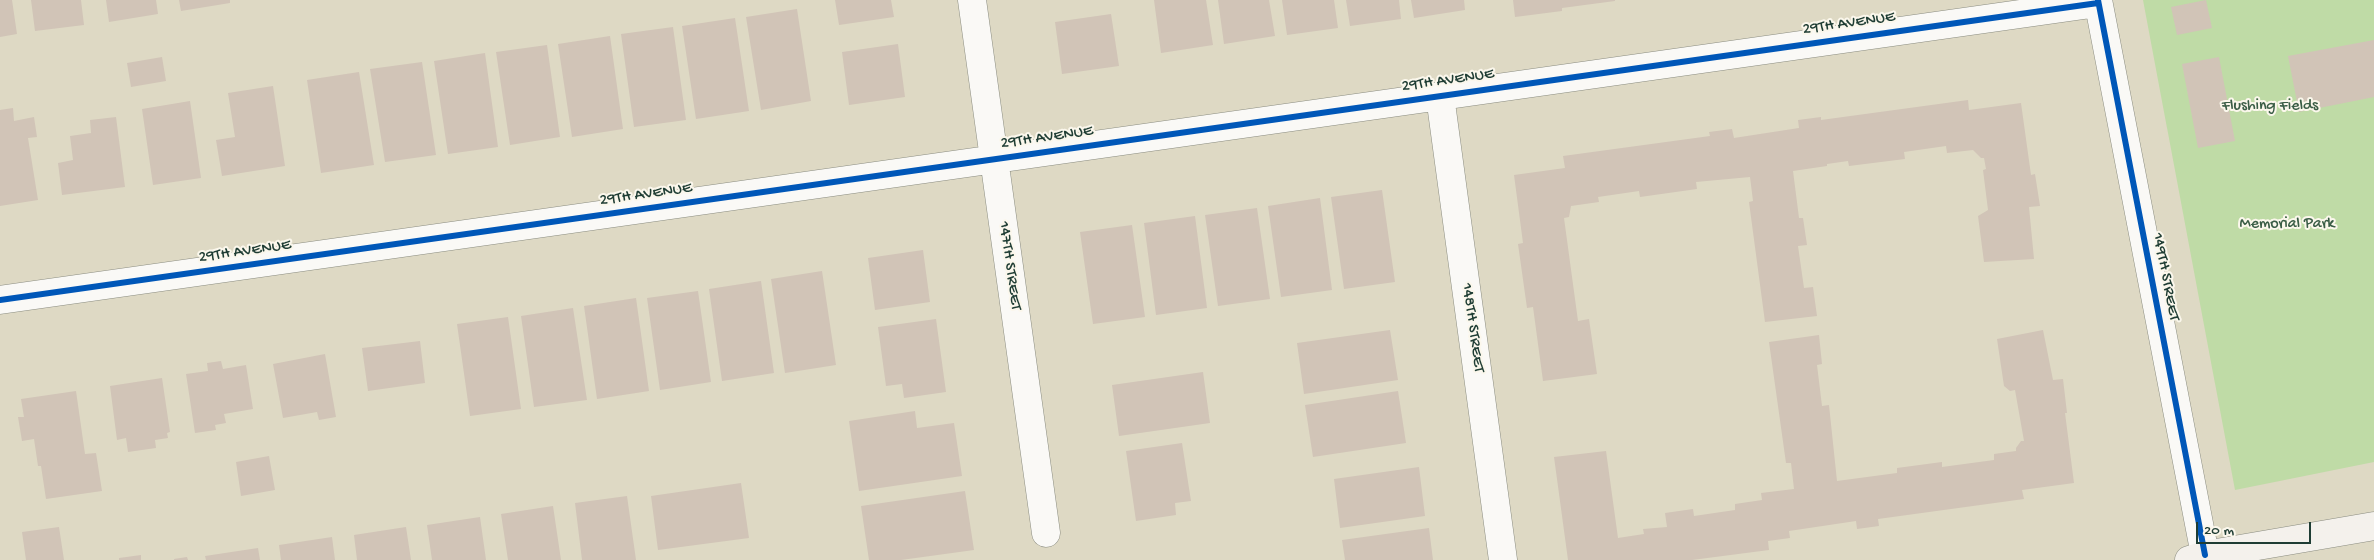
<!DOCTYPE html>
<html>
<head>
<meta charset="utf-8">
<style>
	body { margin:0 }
	#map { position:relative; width:2374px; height:560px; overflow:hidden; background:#ded9c4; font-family:"Gochi Hand",sans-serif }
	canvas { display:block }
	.scale { position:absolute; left:2196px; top:522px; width:115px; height:22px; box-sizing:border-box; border:2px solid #1f3d34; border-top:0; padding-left:6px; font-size:15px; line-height:18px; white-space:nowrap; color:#1f3d34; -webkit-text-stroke:4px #fbf7ec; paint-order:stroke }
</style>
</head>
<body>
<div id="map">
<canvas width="2374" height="560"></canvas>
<div class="scale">20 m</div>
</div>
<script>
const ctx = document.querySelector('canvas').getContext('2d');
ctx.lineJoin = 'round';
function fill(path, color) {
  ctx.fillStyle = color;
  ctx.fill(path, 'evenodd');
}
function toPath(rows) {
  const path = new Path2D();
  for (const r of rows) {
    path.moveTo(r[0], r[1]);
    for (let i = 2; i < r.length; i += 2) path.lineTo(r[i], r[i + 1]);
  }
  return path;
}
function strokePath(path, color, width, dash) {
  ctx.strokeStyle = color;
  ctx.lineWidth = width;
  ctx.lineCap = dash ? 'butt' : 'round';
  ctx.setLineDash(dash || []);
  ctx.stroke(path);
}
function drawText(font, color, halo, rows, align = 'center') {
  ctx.font = font + ' "Gochi Hand",sans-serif';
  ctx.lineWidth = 4;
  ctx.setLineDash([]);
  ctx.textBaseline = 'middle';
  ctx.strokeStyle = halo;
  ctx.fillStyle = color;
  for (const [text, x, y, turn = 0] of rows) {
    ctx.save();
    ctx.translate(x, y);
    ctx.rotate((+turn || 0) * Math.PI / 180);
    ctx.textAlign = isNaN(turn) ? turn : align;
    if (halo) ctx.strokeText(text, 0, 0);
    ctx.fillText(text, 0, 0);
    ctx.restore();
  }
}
const green = toPath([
	[2143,0,2374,0,2374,462,2235,490]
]);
const building = toPath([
	[0,0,12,0,17,34,0,37],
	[31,0,81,0,84,25,35,31],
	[106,0,156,0,158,14,109,22],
	[179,0,230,0,230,3,181,11],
	[835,0,891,0,894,17,839,25],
	[1154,0,1206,0,1213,45,1161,53],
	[1218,0,1269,0,1275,36,1224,44],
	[1282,0,1334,0,1338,28,1287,35],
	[1346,0,1399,0,1401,19,1350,26],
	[1411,0,1464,0,1465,10,1414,18],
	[1513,0,1615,0,1615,1,1562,8,1562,11,1515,17],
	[2206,0,2212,28,2177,35,2171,7],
	[797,9,811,101,761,110,746,17],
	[1111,14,1119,66,1062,74,1055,22],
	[735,18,749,111,696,119,682,26],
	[673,27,686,120,634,127,621,34],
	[610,36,623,129,572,137,558,44],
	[2374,40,2374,97,2299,112,2288,56],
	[898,44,905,97,849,105,842,52],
	[547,45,560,137,510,145,496,52],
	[485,53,498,147,448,154,434,61],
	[162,57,166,81,131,87,127,63],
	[2219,57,2235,141,2198,148,2182,64],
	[422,62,436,155,385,162,370,69],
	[359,72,374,165,321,173,307,80],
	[273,86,285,166,222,176,216,140,235,137,228,93],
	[1968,100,1969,110,2021,103,2031,175,2035,174,2040,206,2029,207,2034,259,1984,262,1978,216,1988,210,1983,170,1986,169,1984,158,1981,158,1973,150,1947,153,1946,146,1904,152,1905,159,1849,166,1848,161,1827,164,1827,166,1793,171,1799,218,1803,218,1807,245,1798,246,1804,288,1813,287,1817,316,1765,322,1749,202,1753,201,1750,177,1696,182,1697,189,1640,197,1639,191,1598,197,1599,202,1571,206,1569,217,1564,218,1578,321,1589,319,1597,374,1543,381,1533,307,1527,308,1518,244,1523,243,1514,175,1565,168,1563,156,1710,136,1709,132,1732,129,1734,138,1799,128,1798,120,1821,117,1821,120],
	[190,101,201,178,153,185,142,109],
	[13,108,14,121,34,117,37,137,28,138,38,200,0,206,0,110],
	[116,117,125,187,62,195,58,163,73,160,70,136,91,133,90,120],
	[1382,190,1395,282,1344,289,1331,197],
	[1320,198,1332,290,1281,297,1268,206],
	[1257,208,1270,299,1218,306,1205,215],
	[1195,216,1207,308,1156,315,1144,223],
	[1132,225,1145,317,1093,324,1080,232],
	[923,250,930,302,875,310,868,258],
	[822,271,836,365,785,373,771,279],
	[761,281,774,373,722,381,709,289],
	[698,291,711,382,660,390,647,298],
	[636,298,649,391,597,399,584,306],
	[573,308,587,400,534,407,521,316],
	[508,317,521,409,470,416,457,324],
	[936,319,946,392,904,398,902,384,886,386,878,327],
	[1390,330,1398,380,1304,394,1297,343],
	[2043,330,2053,380,2063,379,2067,413,2065,413,2074,483,2022,490,2024,499,1878,519,1879,526,1857,529,1856,521,1789,531,1790,538,1768,541,1769,550,1692,560,1568,560,1554,457,1606,451,1618,538,1644,534,1643,529,1667,527,1665,513,1693,509,1694,516,1735,510,1735,504,1762,500,1761,493,1794,489,1791,463,1786,463,1769,342,1819,335,1822,364,1817,365,1822,406,1829,405,1837,481,1897,473,1897,468,1942,462,1942,467,1994,460,1994,454,2016,451,2016,448,2021,441,2024,441,2015,390,2010,391,2004,386,1997,339],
	[420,341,425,383,368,391,362,348],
	[325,354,336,417,319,420,317,412,283,418,273,364],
	[221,361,223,369,246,365,253,409,224,414,226,423,215,425,216,430,195,433,186,374,208,371,207,363],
	[1203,372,1210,423,1119,436,1112,385],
	[162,378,170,432,167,433,168,438,155,440,156,448,128,452,126,438,117,440,110,386],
	[76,391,85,454,96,453,102,491,46,499,41,466,38,466,34,439,22,441,18,417,24,417,21,399],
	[1398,391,1406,443,1313,457,1305,405],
	[915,411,917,428,954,423,962,476,859,491,849,421],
	[1182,443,1191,501,1175,503,1176,515,1136,521,1126,451],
	[269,456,275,490,241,496,236,462],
	[1419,467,1425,516,1340,528,1334,479],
	[741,483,749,538,658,550,651,496],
	[965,491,974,550,901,560,869,560,861,506],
	[627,496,636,560,582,560,575,503],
	[553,506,561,560,508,560,501,514],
	[480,517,486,560,432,560,427,525],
	[59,527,64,560,26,560,22,532],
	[406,527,411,560,357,560,354,535],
	[1429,528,1433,560,1345,560,1342,540],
	[332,537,335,560,281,560,279,545],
	[258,548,260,560,206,560,205,556],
	[141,555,141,560,119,560,119,558],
	[187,557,188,560,174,560,174,559]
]);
const street = toPath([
	[972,0,1046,533],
	[2098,0,2206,560],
	[1440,96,1503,560],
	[0,300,2098,3]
]);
const secondary = toPath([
	[2189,560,2205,555,2374,526]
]);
const cycleway = toPath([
	[2098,0,2205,555],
	[0,300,2098,3]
]);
const streetNames = [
	["29TH AVENUE",1849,24,-8],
	["29TH AVENUE",1448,81,-8],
	["29TH AVENUE",1047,138,-8],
	["29TH AVENUE",646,195,-8],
	["29TH AVENUE",245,252,-8],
	["147TH STREET",1009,266,82],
	["149TH STREET",2165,277,79],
	["148TH STREET",1472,328,82]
];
const parkNames = [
	["Flushing Fields",2270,107],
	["Memorial Park",2287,225]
];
fill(green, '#bfdba6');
fill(building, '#d1c4b7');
strokePath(street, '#8a8c80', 29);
strokePath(secondary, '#8a8c80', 29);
strokePath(street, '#faf9f6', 28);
strokePath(secondary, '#f4f1ec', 28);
strokePath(cycleway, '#0057b8', 6);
drawText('16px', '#1f3d34', '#fbf7ec', streetNames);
drawText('16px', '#3a5d46', '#fbf7ec', parkNames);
</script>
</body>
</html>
